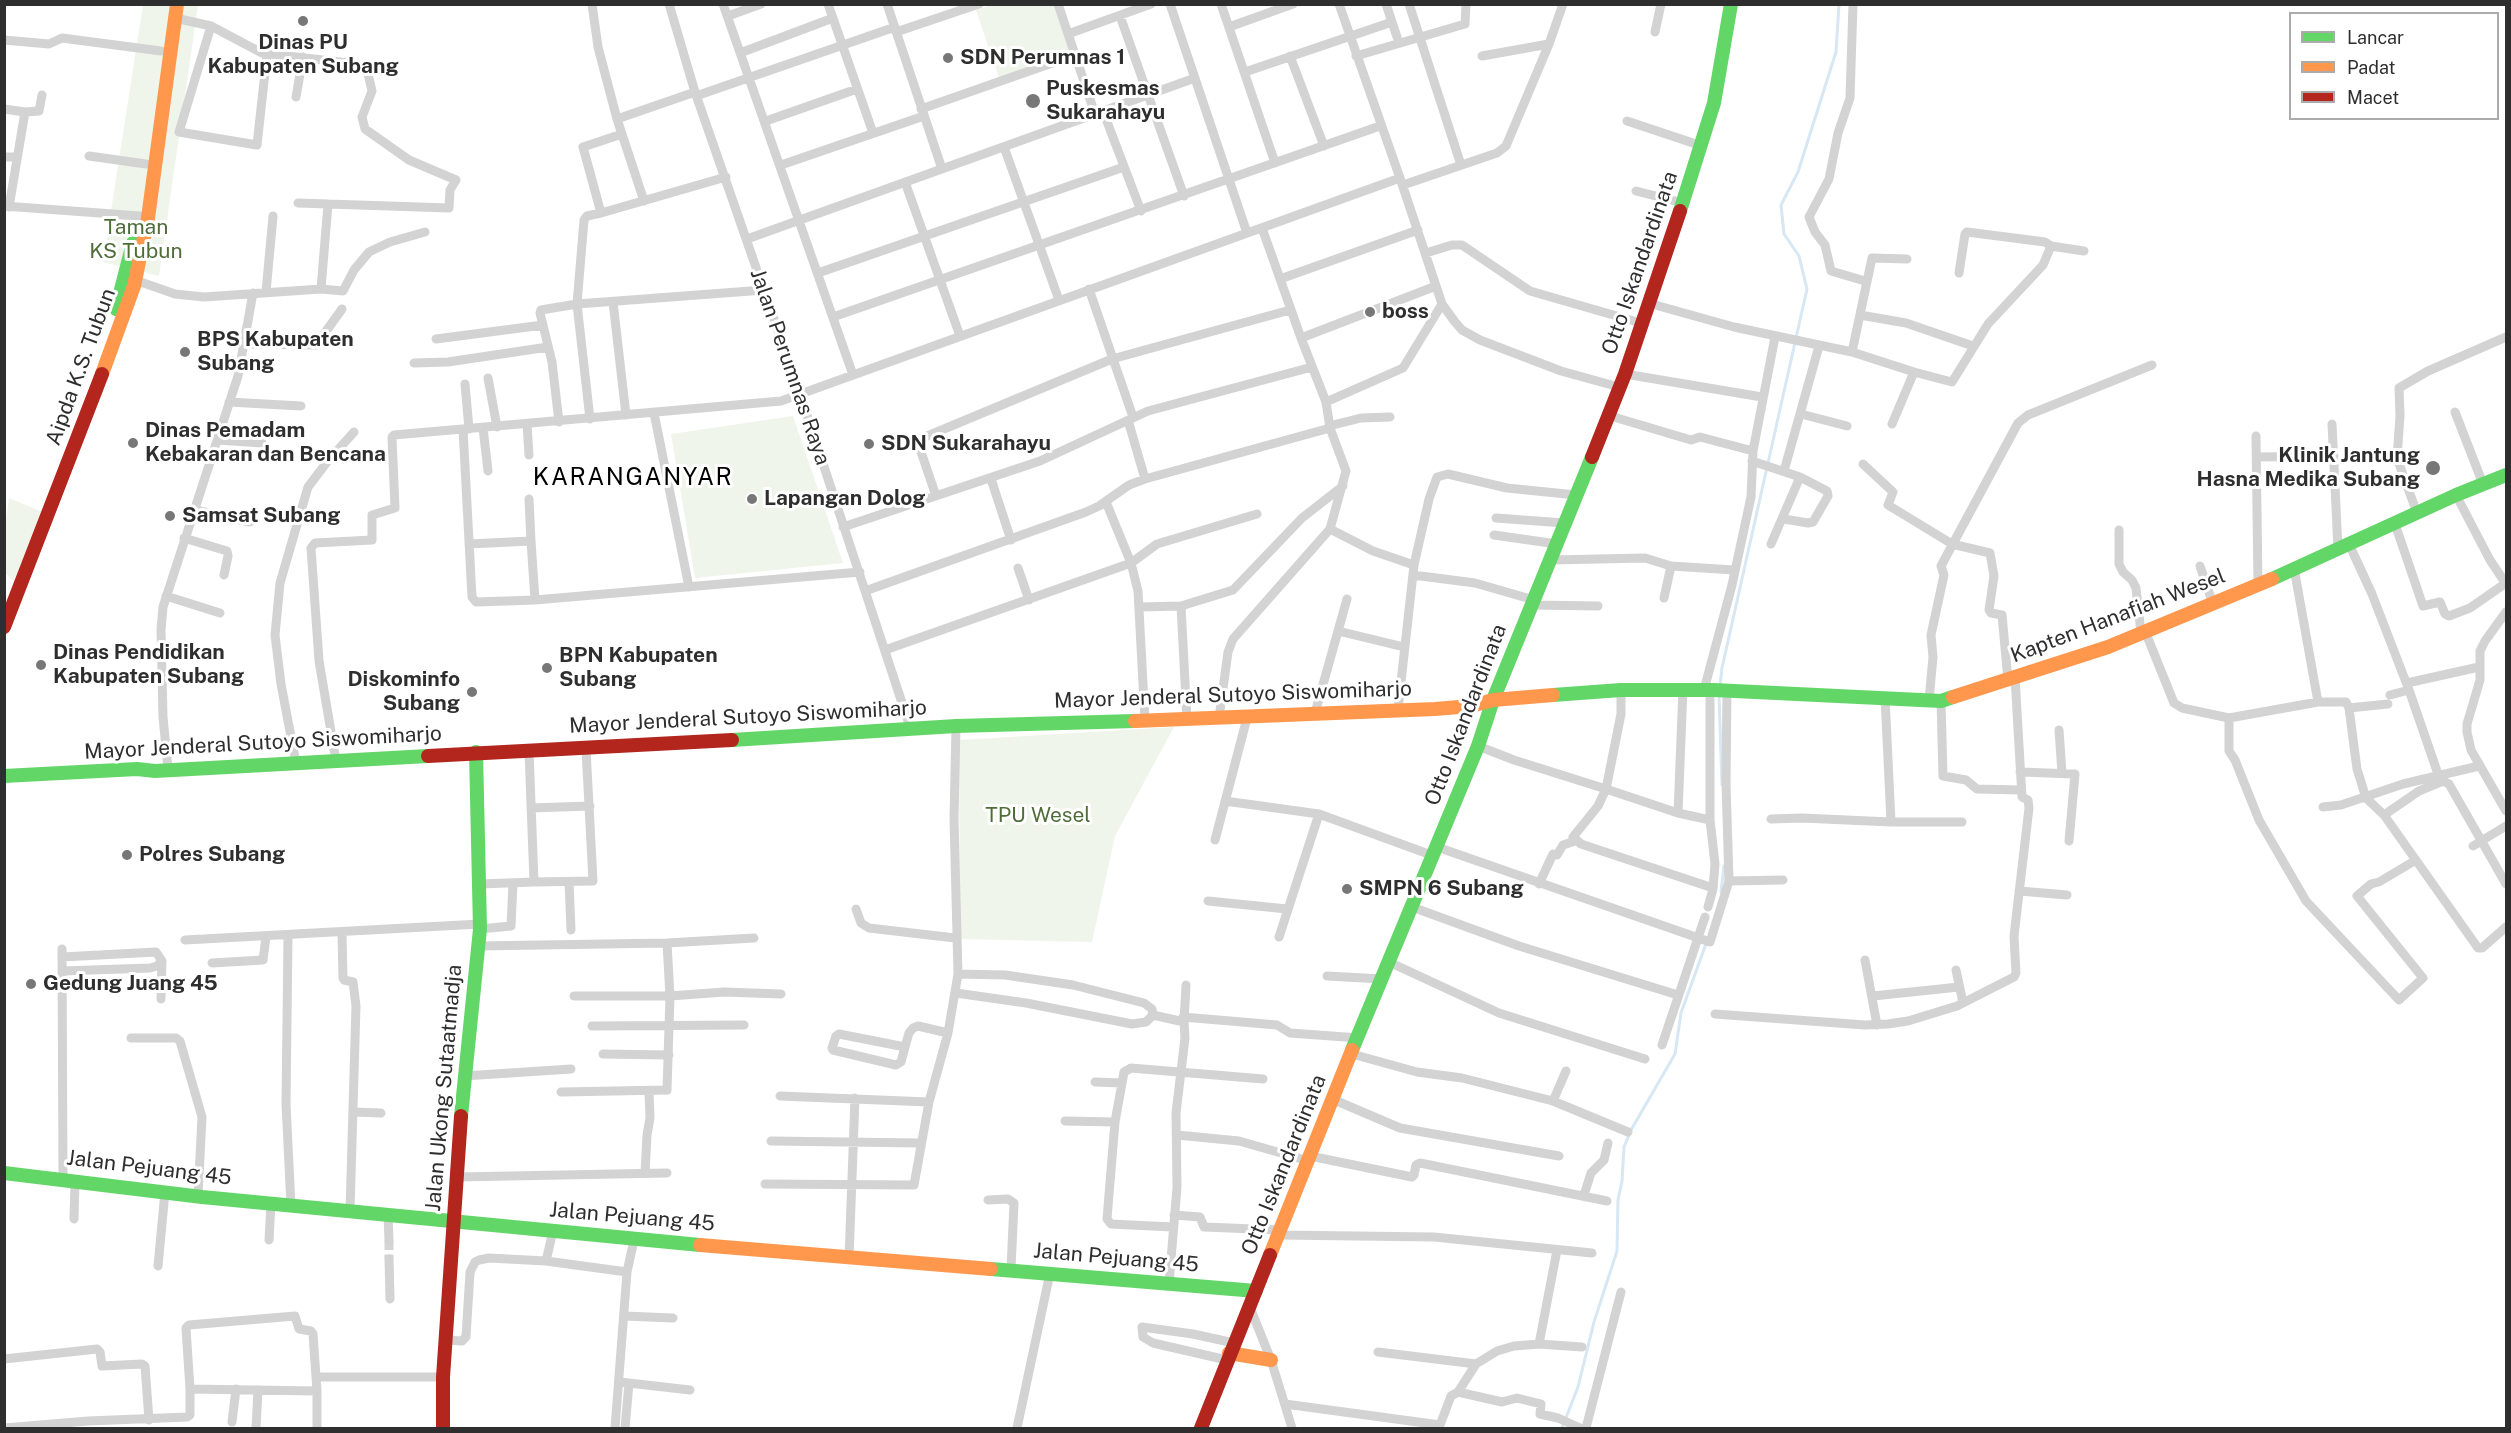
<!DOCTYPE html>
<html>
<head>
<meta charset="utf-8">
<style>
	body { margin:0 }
	#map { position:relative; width:2511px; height:1433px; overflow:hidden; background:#fff; font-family:"Public Sans",sans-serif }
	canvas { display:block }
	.frame { position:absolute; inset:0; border:6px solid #2e2e2e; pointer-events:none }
	.legend { position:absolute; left:2289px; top:12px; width:210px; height:108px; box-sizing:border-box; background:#fff; border:2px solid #ababab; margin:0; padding:8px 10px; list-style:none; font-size:18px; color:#2e2e2e }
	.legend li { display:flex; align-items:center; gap:12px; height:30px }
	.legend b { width:30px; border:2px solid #ababab }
</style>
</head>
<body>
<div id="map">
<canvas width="2511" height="1433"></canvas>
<div class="frame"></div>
<ul class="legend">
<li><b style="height:8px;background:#63d668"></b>Lancar</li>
<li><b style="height:8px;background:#ff974d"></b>Padat</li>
<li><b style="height:8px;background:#b3261e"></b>Macet</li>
</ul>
</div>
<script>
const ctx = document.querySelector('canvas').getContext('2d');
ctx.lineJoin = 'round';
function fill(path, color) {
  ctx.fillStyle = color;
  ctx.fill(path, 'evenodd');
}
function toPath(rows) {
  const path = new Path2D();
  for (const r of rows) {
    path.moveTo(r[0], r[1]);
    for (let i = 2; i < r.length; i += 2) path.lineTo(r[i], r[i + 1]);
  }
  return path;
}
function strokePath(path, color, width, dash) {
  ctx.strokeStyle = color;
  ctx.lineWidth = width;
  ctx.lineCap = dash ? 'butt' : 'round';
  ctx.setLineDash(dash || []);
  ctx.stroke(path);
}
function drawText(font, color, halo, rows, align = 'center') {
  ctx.font = font + ' "Public Sans",sans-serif';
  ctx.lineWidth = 6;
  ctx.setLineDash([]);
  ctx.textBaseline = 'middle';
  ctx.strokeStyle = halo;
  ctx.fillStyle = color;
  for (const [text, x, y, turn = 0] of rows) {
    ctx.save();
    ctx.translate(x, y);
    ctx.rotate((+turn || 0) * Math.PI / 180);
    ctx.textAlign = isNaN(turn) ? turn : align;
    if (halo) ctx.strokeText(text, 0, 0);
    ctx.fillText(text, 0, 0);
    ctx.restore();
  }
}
const green = toPath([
	[143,5,198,5,159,276,103,262],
	[991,5,1055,5,1072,53,999,78,976,10],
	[793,416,843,563,695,578,671,434],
	[9,498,43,512,16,583,5,573,5,528],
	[1174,727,1115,836,1092,942,960,939,959,740]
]);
const stream = toPath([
	[1720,686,1722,668,1807,289,1799,256,1784,234,1781,205,1798,172,1836,52,1839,4],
	[1719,695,1722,785],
	[1721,892,1724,866],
	[1562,1428,1578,1387,1594,1322,1617,1251,1618,1200,1622,1181,1624,1147,1631,1130,1675,1054,1681,1013,1707,941]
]);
const streetTunnel = toPath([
	[389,1241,389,1259]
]);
const street = toPath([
	[592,4,598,47,617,119,644,201],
	[669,4,695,92,800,394,911,730],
	[723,4,853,375],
	[828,4,873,133],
	[887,4,942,169],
	[1058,4,1095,114],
	[1170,4,1247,233],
	[1221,4,1275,163],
	[1386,4,1397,37],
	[1409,4,1461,165],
	[1853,4,1850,98,1838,133,1829,179,1809,217,1815,232,1825,245,1831,271,1865,281],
	[728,16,761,4],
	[1120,16,1184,196],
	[175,18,211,26,179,132,257,145,267,54],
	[211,26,262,53,357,64,364,68,368,74,372,91,362,117,365,129,409,160,456,180,450,190,449,208,298,203],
	[1229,27,1293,4],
	[896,32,979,4],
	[1655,32,1661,4],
	[1068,34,1151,4],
	[4,40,49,44,62,38,161,51],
	[740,53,833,18],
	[1290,56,1324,146],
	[1356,56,1465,24,1466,4],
	[1482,56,1549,44],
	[1245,72,1392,22],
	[696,96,895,27],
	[296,97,303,57],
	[4,109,25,112,9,207],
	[921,109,1075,55],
	[1103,111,1141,211],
	[25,112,39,111,42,95],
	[617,119,695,92],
	[766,121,857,89],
	[1627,121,1702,146],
	[622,134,583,147,601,213,726,177],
	[1004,147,1059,300],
	[89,156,146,164],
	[4,157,17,157],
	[781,165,924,116],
	[905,182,960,336],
	[1403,185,1497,153,1506,146,1549,44,1563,4],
	[1636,191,1683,203],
	[4,206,140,216],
	[1262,228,1301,338,1436,286,1400,178],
	[747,239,1195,78],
	[1426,253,1452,245,1462,245,1530,291,1641,323],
	[818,273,1124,167],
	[1959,273,1965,234,1967,232,2045,242,2051,246],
	[1280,279,1418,230],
	[135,280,175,294,204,297,321,289,328,204],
	[1436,286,1442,304,1455,322,1462,330,1480,340,1561,371,1619,387],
	[321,289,343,291,354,270,369,252,390,242,425,232],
	[1089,289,1133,417],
	[266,292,273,216],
	[613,302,626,415],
	[1648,303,1734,327,1852,352,1914,372,1952,382,1988,324,2043,265,2051,246,2084,251],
	[1860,315,1906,323,1973,346],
	[833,317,1380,126],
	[436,339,543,325],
	[243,344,316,345,342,309],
	[1852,352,1872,258,1907,259],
	[414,363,448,362,548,347],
	[1625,374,1762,397],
	[488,378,497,427],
	[465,384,469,429],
	[229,402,301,406],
	[1326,402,1403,368,1442,304],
	[2455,412,2483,484],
	[654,413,689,587],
	[1801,414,1847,426],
	[1607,415,1691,440,1700,437,1753,451],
	[590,419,577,304,584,220,587,216,601,213],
	[1128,420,1145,479],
	[559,422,552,362,540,313,541,310,577,304,764,290],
	[527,424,529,455],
	[1892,424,1914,372],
	[2332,424,2338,549],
	[1329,426,1361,418,1390,417],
	[483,428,488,471],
	[463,429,472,597,476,602,535,600,860,572],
	[2256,436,2258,585],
	[217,440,262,443],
	[2257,457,2334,456],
	[1752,461,1800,477,1827,491,1828,496,1813,522,1808,523,1784,519],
	[1863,464,1893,492,1888,505,1952,544,1990,553,1994,576,1989,610,1991,613,2002,615,2008,680],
	[1784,471,1819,346],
	[991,479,1011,540],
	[2456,495,2490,560,2506,584],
	[936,496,918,443,920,439,1112,359,1290,310],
	[529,499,531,541],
	[1106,502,1131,563,1138,591,1145,720],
	[195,510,250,522],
	[2417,513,2397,458,2400,416,2399,388,2428,371,2506,337],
	[1496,518,1564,523],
	[2395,524,2423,606,2440,602,2445,614,2449,616,2470,608,2506,583],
	[843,527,1040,461,1148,411,1312,367],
	[1330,529,1373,551,1414,565],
	[2119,530,2119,564,2123,572,2132,580,2136,588,2141,633],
	[1494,535,1557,544],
	[184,538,227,551,228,556,224,575],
	[469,544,531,541,535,600],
	[1771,544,1800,477],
	[2349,544,2372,594,2409,690,2438,774],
	[1551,560,1645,558,1671,566,1734,570],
	[2200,566,2213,604],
	[1018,568,1029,600],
	[2294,568,2318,702],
	[1413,575,1475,583,1534,600],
	[865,591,1086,512,1099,506,1129,485,1145,479,1330,428],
	[166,596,220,613],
	[1664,598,1671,566],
	[1532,605,1598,606],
	[1181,606,1187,720],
	[1140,607,1181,606,1233,590,1302,518,1343,486],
	[2506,612,2485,641,2480,651,2480,680,2467,724,2467,732,2471,750,2506,811],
	[1338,631,1404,647],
	[2145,631,2174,703,2182,708,2229,718,2229,751,2235,760,2259,820,2306,901,2399,1000,2423,978,2357,896,2371,884,2379,882,2416,860],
	[885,650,1131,563,1157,544,1257,514],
	[2407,683,2479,667],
	[1704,690,1732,585,1751,497,1753,451,1775,337],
	[1727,691,1726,783,1729,881],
	[2390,695,2409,690],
	[1885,697,1891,822],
	[1929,700,1933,657,1931,635,1944,575,1941,566,2018,423,2028,415,2152,365],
	[1941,701,1943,776,1966,780,1977,789,2021,790],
	[2349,708,2388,704],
	[1398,709,1414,565,1429,499,1437,477,1448,474,1507,488,1576,495],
	[1315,713,1347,599],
	[1219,718,1228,652,1233,639,1330,529,1346,471,1330,428,1326,402,1301,338],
	[2229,718,2318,702,2346,702,2349,708,2357,769,2366,798,2384,815,2478,948,2482,948,2506,927],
	[2059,730,2062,773],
	[1478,746,1514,760,1606,789,1621,714,1621,690],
	[336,761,319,661,311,548,315,543,372,540,372,515,395,508,392,437,394,435,781,401,1400,178,1339,4],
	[296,763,281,684,275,635,280,583,308,487,327,462,354,432],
	[168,769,163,717,161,630,163,607,238,376,253,293],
	[2020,772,2075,774,2069,841],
	[1225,801,1319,814,1434,856],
	[2323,807,2341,805,2403,784,2479,766],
	[531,808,590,806],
	[1678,813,1683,689],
	[2384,815,2419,791,2443,781,2449,784,2506,884],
	[1771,819,1802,818,1891,822,1962,822],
	[1710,820,1678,813,1606,789,1598,806,1573,837,1581,844,1713,888],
	[1215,840,1247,718],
	[2473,846,2506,826],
	[1437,847,1710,942,1729,881,1783,880],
	[534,882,593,881,586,749],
	[569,882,571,930],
	[480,884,534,882,529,751],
	[1539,884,1553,854,1557,855,1563,845,1575,841],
	[2019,891,2067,895],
	[1208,901,1287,909],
	[1412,907,1519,946,1678,995],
	[1708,907,1713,889,1715,864,1710,820,1710,690],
	[856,909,861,923,869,928,955,938],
	[480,929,511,926,513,883],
	[342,933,343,978,344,980,353,982,356,1006,350,1211],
	[288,935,286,1104,291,1206],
	[1279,937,1319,814],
	[185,940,480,924],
	[478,946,667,943,754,938],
	[62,949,63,1179],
	[62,957,156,952,162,961,161,999],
	[1865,960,1877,1025],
	[1389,962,1499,1013,1645,1059],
	[212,963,263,960,266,937],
	[1956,970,1963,1003],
	[62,971,150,968,157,966,162,961],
	[958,974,1005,975,1073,985,1144,1003,1152,1009,1153,1015],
	[1327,976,1382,979],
	[956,993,1026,1003,1132,1024,1146,1022,1153,1015,1184,1022,1185,1038,1176,1113,1177,1187,1169,1284],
	[574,996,670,996,724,992,781,994],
	[1873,996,1959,987],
	[1715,1014,1865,1025,1888,1024,1908,1021,1957,1006,2014,977,2016,973,2014,936,2029,808,2028,800,2022,797,2015,677],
	[1183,1017,1277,1025,1290,1033,1359,1038],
	[1184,1022,1186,985],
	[592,1026,744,1025],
	[131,1038,176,1038,180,1041,202,1117,198,1196],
	[1662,1045,1705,917],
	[905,1047,839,1034,836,1036,832,1048,833,1050,896,1065,901,1062,905,1047,909,1033,913,1028,918,1026,948,1033],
	[603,1054,669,1055],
	[1352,1054,1417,1072,1462,1078,1553,1101,1628,1132],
	[464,1076,571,1069],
	[1095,1082,1122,1083],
	[561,1092,667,1090,670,996,667,943],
	[780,1096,929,1102],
	[1332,1099,1400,1128,1559,1156],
	[1553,1101,1566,1071],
	[353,1112,381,1113],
	[1065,1121,1115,1122],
	[1177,1135,1239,1141,1309,1161],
	[771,1141,920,1143],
	[1310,1156,1412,1177,1414,1175,1416,1165,1420,1163,1607,1201],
	[645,1173,647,1135,650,1118,649,1092],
	[457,1177,667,1173],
	[765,1184,914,1185,929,1102,948,1033,958,974,954,819,956,726],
	[1584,1195,1591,1173,1604,1160,1608,1143],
	[988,1200,1008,1199,1014,1203,1011,1269],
	[388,1215,389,1241],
	[1174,1215,1200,1217,1204,1227,1280,1230],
	[74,1219,75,1181],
	[1172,1227,1111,1224,1107,1219,1115,1122,1124,1072,1131,1068,1263,1079],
	[1278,1235,1434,1237,1592,1253],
	[269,1240,271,1203],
	[849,1258,855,1098],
	[389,1259,390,1299],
	[546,1261,553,1231],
	[158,1266,165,1192],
	[1249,1305,1271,1360,1292,1428],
	[624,1316,673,1318],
	[446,1340,462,1341,466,1337,470,1272,475,1262,479,1260,489,1258,546,1261,627,1272],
	[1539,1344,1557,1250],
	[1378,1352,1476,1364],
	[4,1359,97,1349,100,1352,102,1366,142,1364,145,1366,149,1420],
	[1227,1360,1153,1343,1143,1337,1142,1327,1193,1334,1234,1343],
	[620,1382,690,1390],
	[190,1389,186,1328,189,1325,295,1316,299,1329,311,1331,313,1334,316,1377],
	[317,1391,317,1428],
	[1458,1392,1502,1402,1517,1398,1541,1404,1540,1414,1558,1418,1580,1428],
	[1285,1404,1440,1425,1439,1428],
	[232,1422,236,1389],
	[1440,1425,1451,1396,1458,1392,1476,1364,1497,1351,1514,1346,1539,1344,1582,1347],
	[4,1428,88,1421,187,1417,190,1415,190,1389,317,1391,316,1377,443,1377],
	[256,1428,258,1390],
	[615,1428,627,1272,634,1240],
	[625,1428,629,1383],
	[1017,1428,1050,1273],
	[1586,1428,1621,1292]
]);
const fast = toPath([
	[1680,211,1714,103,1731,4],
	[116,309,133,243],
	[2272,579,2456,495,2506,475],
	[1553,695,1621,690,1714,690,1941,701,1953,697],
	[732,740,956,726,1135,721],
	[4,776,137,769,155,771,428,756],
	[1352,1050,1478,746,1493,700,1592,457],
	[461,1116,480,929,476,752],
	[4,1173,202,1197,700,1245],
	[991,1269,1256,1291]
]);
const slow = toPath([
	[102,374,134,286,148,218,177,4],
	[1953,697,2108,647,2272,579],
	[1135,721,1435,709,1471,706,1493,700,1553,695],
	[700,1245,991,1269],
	[1270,1255,1352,1050],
	[1229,1353,1271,1360]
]);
const jam = toPath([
	[1592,457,1625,374,1680,211],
	[4,627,102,374],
	[428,756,732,740],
	[443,1428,443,1377,461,1116],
	[1201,1428,1270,1255]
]);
const markers = [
	[303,21,6,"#777"],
	[948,58,6,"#777"],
	[1033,101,8,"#777"],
	[1370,312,6,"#777"],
	[185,352,6,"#777"],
	[133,443,6,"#777"],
	[869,444,6,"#777"],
	[2433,468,8,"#777"],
	[752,499,6,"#777"],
	[170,516,6,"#777"],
	[41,665,6,"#777"],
	[547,668,6,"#777"],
	[472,692,6,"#777"],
	[127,855,6,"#777"],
	[1347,889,6,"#777"],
	[31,984,6,"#777"]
];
const poiNames = [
	["Dinas PU",303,43,"center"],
	["Kabupaten Subang",303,67,"center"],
	["SDN Perumnas 1",960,58],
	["Puskesmas",1046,89],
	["Sukarahayu",1046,113],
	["boss",1382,312],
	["BPS Kabupaten",197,340],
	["Subang",197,364],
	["Dinas Pemadam",145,431],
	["Kebakaran dan Bencana",145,455],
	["SDN Sukarahayu",881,444],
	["Klinik Jantung",2420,456,"right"],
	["Hasna Medika Subang",2420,480,"right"],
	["Lapangan Dolog",764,499],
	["Samsat Subang",182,516],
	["Dinas Pendidikan",53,653],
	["Kabupaten Subang",53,677],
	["BPN Kabupaten",559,656],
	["Subang",559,680],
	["Diskominfo",460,680,"right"],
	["Subang",460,704,"right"],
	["Polres Subang",139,855],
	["SMPN 6 Subang",1359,889],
	["Gedung Juang 45",43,984]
];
const parkNames = [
	["Taman",136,228],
	["KS Tubun",136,252],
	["TPU Wesel",1038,816]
];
const streetNames = [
	["Otto Iskandardinata",1640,263,-71],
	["Aipda K.S. Tubun",81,367,-70],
	["Jalan Perumnas Raya",790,367,71],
	["Kapten Hanafiah Wesel",2118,616,-21],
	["Mayor Jenderal Sutoyo Siswomiharjo",1233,695,-2],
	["Otto Iskandardinata",1466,715,-69],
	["Mayor Jenderal Sutoyo Siswomiharjo",748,717,-3],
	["Mayor Jenderal Sutoyo Siswomiharjo",263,743,-3],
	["Jalan Ukong Sutaatmadja",444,1088,-85],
	["Otto Iskandardinata",1284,1165,-68],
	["Jalan Pejuang 45",149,1168,7],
	["Jalan Pejuang 45",632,1217,5],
	["Jalan Pejuang 45",1116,1258,5]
];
const quarterNames = [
	["KARANGANYAR",633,478]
];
fill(green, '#f0f5eb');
strokePath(stream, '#d7e7f3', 3);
strokePath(streetTunnel, '#d5d5d5', 9, [9, 4.5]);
strokePath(street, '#d3d3d3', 9);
strokePath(fast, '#63d668', 14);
strokePath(slow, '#ff974d', 14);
strokePath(jam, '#b3261e', 14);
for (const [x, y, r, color] of markers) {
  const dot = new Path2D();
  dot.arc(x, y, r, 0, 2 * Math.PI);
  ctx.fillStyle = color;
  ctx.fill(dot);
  strokePath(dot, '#fff', 2);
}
drawText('bold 21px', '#2e2e2e', '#fff', poiNames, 'left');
drawText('21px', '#4f6d39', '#fff', parkNames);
drawText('21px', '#2e2e2e', '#fff', streetNames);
ctx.letterSpacing = '1.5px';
drawText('24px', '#000', '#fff', quarterNames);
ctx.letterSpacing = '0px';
</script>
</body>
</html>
